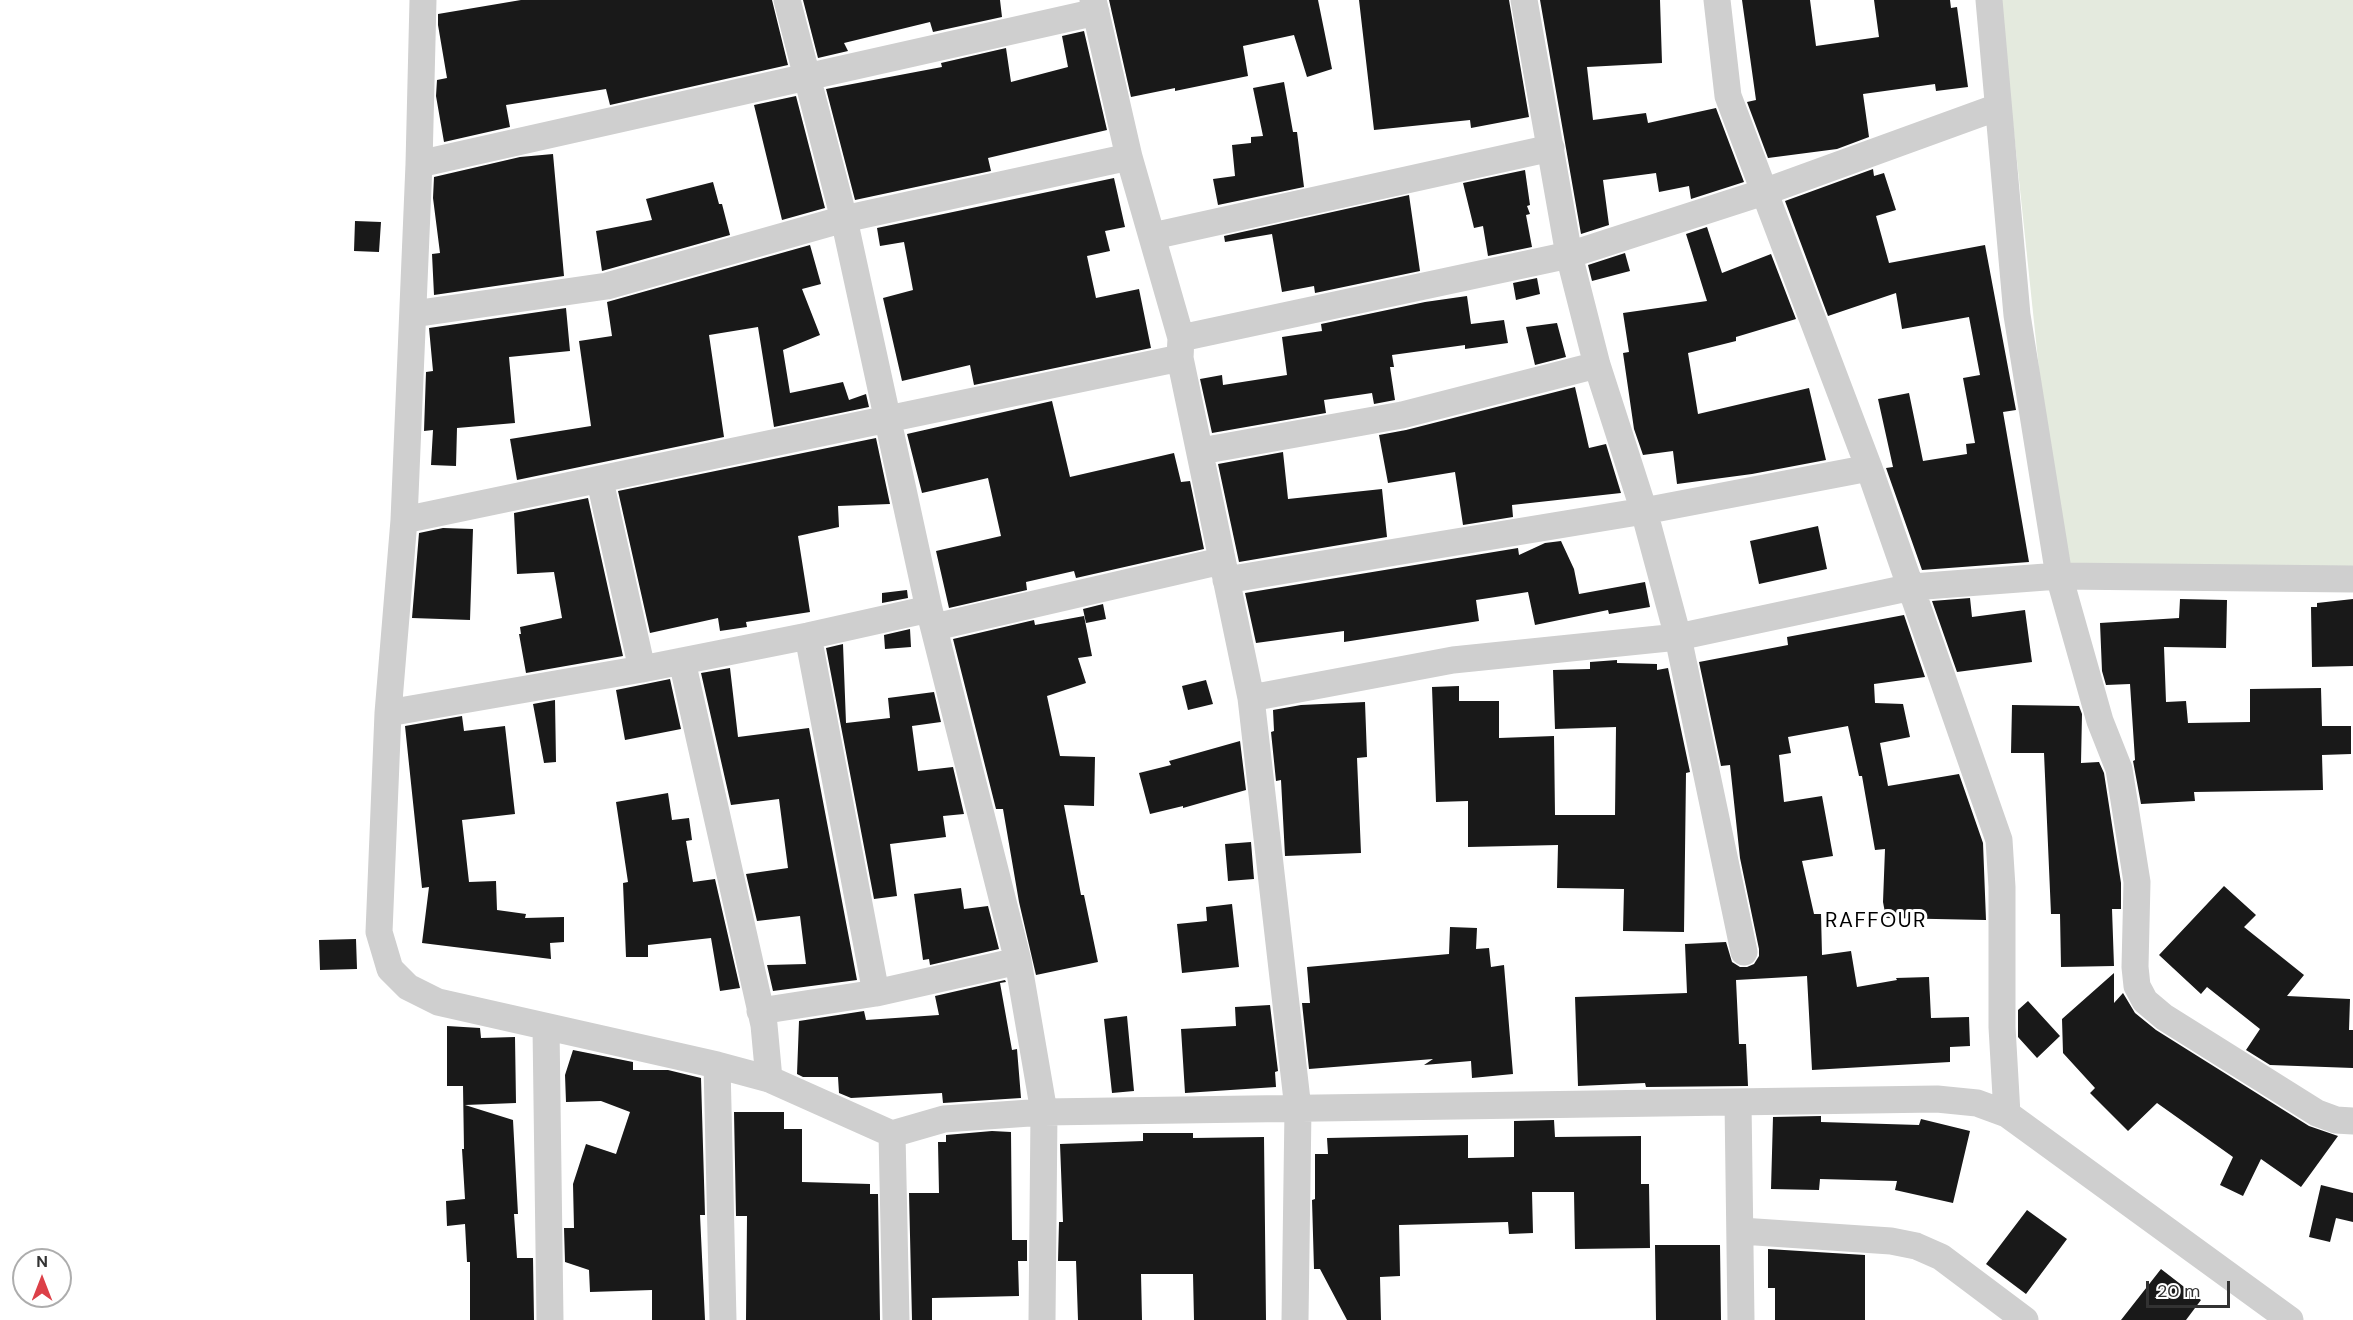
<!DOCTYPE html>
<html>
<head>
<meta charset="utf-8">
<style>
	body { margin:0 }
	#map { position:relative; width:2353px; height:1320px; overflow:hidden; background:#fff; font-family:"DM Sans",sans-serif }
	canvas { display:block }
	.north { position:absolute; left:12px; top:1248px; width:60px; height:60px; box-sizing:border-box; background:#fff; border:2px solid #adadad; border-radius:50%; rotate:0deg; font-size:16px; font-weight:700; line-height:24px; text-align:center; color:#323232 }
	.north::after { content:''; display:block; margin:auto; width:21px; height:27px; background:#dc4048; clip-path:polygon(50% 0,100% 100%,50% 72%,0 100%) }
	.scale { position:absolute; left:2146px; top:1281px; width:84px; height:27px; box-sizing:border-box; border:3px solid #323232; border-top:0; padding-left:8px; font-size:18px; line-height:21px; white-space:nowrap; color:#323232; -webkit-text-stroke:4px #fff; paint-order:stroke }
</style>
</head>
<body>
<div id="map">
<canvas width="2353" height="1320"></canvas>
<div class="north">N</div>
<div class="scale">20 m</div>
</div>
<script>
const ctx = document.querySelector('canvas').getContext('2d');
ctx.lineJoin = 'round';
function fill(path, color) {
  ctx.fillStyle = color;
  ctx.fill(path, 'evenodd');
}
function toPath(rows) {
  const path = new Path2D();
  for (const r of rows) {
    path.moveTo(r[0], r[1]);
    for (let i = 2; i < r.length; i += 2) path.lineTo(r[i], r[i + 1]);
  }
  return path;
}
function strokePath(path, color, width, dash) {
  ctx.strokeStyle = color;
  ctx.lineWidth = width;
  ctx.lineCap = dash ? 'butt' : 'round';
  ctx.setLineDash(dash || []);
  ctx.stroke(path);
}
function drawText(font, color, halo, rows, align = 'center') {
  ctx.font = font + ' "DM Sans",sans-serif';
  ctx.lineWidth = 6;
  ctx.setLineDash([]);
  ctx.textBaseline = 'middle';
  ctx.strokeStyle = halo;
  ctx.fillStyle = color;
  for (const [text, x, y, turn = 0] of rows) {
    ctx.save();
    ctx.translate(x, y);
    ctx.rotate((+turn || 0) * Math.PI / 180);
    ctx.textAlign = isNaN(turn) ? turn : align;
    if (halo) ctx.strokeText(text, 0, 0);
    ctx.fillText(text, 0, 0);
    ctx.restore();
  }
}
const green = toPath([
	[2000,0,2353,0,2353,566,2060,568]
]);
const building = toPath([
	[521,0,772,0,788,65,610,105,606,89,506,105,510,127,444,142,436,96,437,80,447,78,438,25,438,14],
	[803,0,1000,0,1002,17,933,32,930,22,844,43,848,51,818,58],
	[1109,0,1318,0,1332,69,1307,77,1294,35,1243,46,1248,76,1175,91,1175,88,1131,97],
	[1359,0,1509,0,1529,117,1471,128,1470,120,1374,130],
	[1540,0,1660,0,1662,63,1587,67,1593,120,1646,113,1648,123,1716,108,1744,182,1691,199,1689,186,1659,192,1656,173,1603,180,1609,225,1581,234],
	[1742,0,1810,0,1816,46,1879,37,1874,0,1950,0,1951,8,1957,7,1968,87,1936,91,1935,84,1863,94,1869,137,1837,149,1768,158,1747,102,1756,100],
	[1084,31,1107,130,988,158,991,171,855,200,826,89,942,67,941,63,1006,48,1011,82,1068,67,1062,36],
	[1284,82,1293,132,1297,132,1304,187,1218,205,1213,179,1235,176,1232,145,1251,143,1251,137,1263,136,1253,88],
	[796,96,825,208,782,220,754,105],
	[553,154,564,276,434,295,432,254,440,253,433,198,434,177,520,157],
	[1873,169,1874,176,1884,173,1896,210,1876,216,1889,263,1985,245,2016,410,2003,412,2029,562,1922,570,1886,468,1893,467,1878,399,1909,393,1923,461,1967,454,1966,444,1975,443,1963,378,1980,375,1969,317,1902,329,1896,293,1828,316,1785,201],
	[1525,170,1530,205,1527,206,1530,214,1526,215,1532,247,1488,256,1483,226,1474,228,1463,183],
	[1114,178,1125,227,1105,231,1110,251,1087,256,1096,298,1139,289,1151,348,974,385,970,365,902,381,883,298,913,290,904,242,880,246,877,228],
	[713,182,719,204,722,204,730,235,602,271,596,231,652,220,646,199],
	[1409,195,1420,271,1315,293,1314,286,1282,292,1272,234,1225,242,1224,236],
	[355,221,381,222,379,252,354,251],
	[1707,227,1722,273,1771,254,1796,319,1736,337,1736,341,1688,353,1698,414,1809,388,1826,460,1752,474,1677,484,1673,451,1643,455,1634,429,1623,353,1629,352,1623,313,1707,301,1686,234],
	[810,245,821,284,802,289,820,335,783,350,790,393,843,382,849,400,866,394,869,407,774,427,758,327,709,335,724,437,517,480,510,439,591,426,579,341,612,336,607,302],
	[1625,253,1630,271,1592,281,1588,265],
	[1537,278,1540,294,1516,300,1513,283],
	[1467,296,1471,324,1504,320,1508,343,1465,349,1465,345,1392,355,1394,367,1390,367,1395,400,1374,404,1372,393,1324,400,1326,413,1212,433,1200,379,1222,375,1223,385,1287,375,1282,337,1322,331,1321,324,1425,302],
	[566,308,570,351,509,357,515,423,457,428,456,466,431,465,433,430,424,431,426,372,433,371,429,328],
	[1557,323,1566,357,1535,365,1526,327],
	[1575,387,1589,448,1606,444,1621,493,1512,505,1513,517,1463,525,1455,472,1388,483,1379,435,1406,430],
	[1052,401,1070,477,1174,453,1181,482,1190,481,1204,549,1076,578,1074,571,1026,582,1027,590,949,608,936,551,1001,536,988,478,922,493,907,434],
	[876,438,890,504,838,506,839,527,798,536,810,612,746,622,747,627,720,631,718,618,650,633,618,491],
	[1283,452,1288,499,1382,489,1387,537,1239,562,1218,464],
	[588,498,623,656,526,673,519,634,521,634,520,627,562,618,554,572,517,574,514,513],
	[1818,526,1827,569,1759,584,1750,541],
	[443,528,473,529,470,620,412,618,419,533],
	[1561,541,1574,569,1579,594,1645,582,1650,607,1609,614,1608,610,1535,625,1528,592,1476,600,1479,621,1344,642,1344,631,1256,643,1245,593,1518,548,1519,555,1545,543],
	[907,590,908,598,882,603,882,593],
	[1970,598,1972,617,2025,610,2032,662,1957,672,1932,601],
	[2180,599,2227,600,2226,648,2164,647,2166,702,2186,701,2188,723,2250,722,2250,689,2321,688,2322,726,2351,726,2351,754,2322,755,2323,790,2194,792,2195,801,2141,804,2133,761,2135,760,2130,684,2106,685,2102,671,2100,623,2179,618],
	[2353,599,2353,666,2312,667,2311,607,2317,607,2317,603],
	[1103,604,1106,619,1086,623,1083,609],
	[1904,615,1925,677,1874,684,1875,703,1903,704,1910,737,1880,743,1888,786,1959,774,1983,843,1986,920,1886,918,1883,902,1885,849,1875,850,1862,776,1859,776,1848,726,1788,737,1791,753,1779,755,1784,802,1822,796,1833,856,1802,861,1814,914,1821,914,1822,955,1851,951,1857,987,1897,980,1896,978,1929,977,1931,1018,1969,1017,1970,1046,1950,1047,1950,1062,1812,1070,1807,976,1736,980,1739,1044,1746,1044,1748,1086,1646,1087,1645,1083,1578,1086,1575,997,1687,993,1685,944,1726,942,1732,962,1740,967,1747,967,1754,964,1759,956,1759,949,1740,858,1730,765,1721,766,1699,662,1788,645,1787,637],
	[1084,616,1092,656,1078,658,1086,683,1047,696,1060,756,1095,757,1094,806,1064,805,1081,895,1084,895,1098,962,1036,975,1019,902,1003,809,996,809,953,639,1034,620,1035,625],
	[910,629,911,647,885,649,884,635],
	[843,644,846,723,890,718,888,698,934,692,941,722,912,726,918,771,953,767,964,814,943,816,946,837,890,844,897,896,874,899,826,648],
	[1617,660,1617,663,1657,664,1657,670,1668,668,1690,772,1686,773,1684,932,1623,931,1624,889,1557,888,1558,845,1468,847,1468,801,1436,802,1432,687,1459,686,1459,701,1499,701,1499,738,1554,736,1555,815,1615,815,1616,727,1555,729,1553,670,1590,669,1590,662],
	[730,668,738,737,809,728,857,980,773,991,767,965,806,964,800,916,757,921,746,874,788,868,779,799,731,805,701,673],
	[670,679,681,729,625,740,616,690],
	[1206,680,1213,704,1188,710,1182,686],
	[555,700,556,762,544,763,533,704],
	[1365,702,1367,757,1357,758,1361,853,1285,856,1281,780,1276,781,1271,732,1274,731,1273,710,1301,705],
	[2012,705,2079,706,2082,714,2081,763,2099,762,2104,773,2121,883,2121,909,2112,909,2114,966,2061,967,2060,914,2051,914,2044,753,2011,753],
	[462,716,464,731,505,726,515,814,462,820,469,882,496,881,497,910,526,914,525,918,564,917,564,942,550,943,551,959,422,943,429,887,422,888,405,726],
	[1240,741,1246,790,1183,808,1183,806,1150,814,1139,773,1171,765,1169,761],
	[668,793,672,820,689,818,692,840,686,841,693,882,715,879,740,988,720,991,711,938,648,945,648,957,626,957,623,883,628,882,616,802],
	[1251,842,1254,879,1228,881,1225,844],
	[2224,886,2256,915,2244,927,2304,975,2287,996,2350,999,2349,1030,2353,1030,2353,1068,2270,1065,2246,1050,2260,1029,2207,987,2201,994,2159,955],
	[961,888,964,909,988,906,999,949,930,965,929,959,923,960,914,894],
	[1232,904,1239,967,1182,973,1177,924,1207,921,1206,907],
	[1450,927,1477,928,1476,949,1489,948,1491,967,1504,965,1513,1074,1472,1078,1471,1061,1424,1065,1433,1059,1309,1069,1302,1003,1310,1003,1307,967,1449,954],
	[356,939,357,969,320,970,319,940],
	[2114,973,2114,1003,2123,993,2135,1013,2156,1030,2309,1126,2338,1136,2301,1187,2261,1159,2243,1196,2220,1185,2233,1157,2157,1103,2128,1131,2090,1093,2095,1088,2063,1053,2062,1019],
	[1005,980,1006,982,1000,983,1012,1050,1017,1049,1021,1098,943,1103,942,1093,851,1098,839,1093,838,1077,803,1077,797,1074,799,1021,864,1011,866,1020,939,1015,935,996],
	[2028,1001,2060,1036,2037,1058,2018,1037,2018,1010],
	[1270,1005,1278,1071,1275,1072,1276,1087,1185,1093,1181,1029,1236,1026,1235,1007],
	[1127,1016,1134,1091,1112,1093,1104,1019],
	[447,1026,480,1028,481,1038,515,1037,516,1103,465,1105,513,1120,518,1214,514,1214,517,1258,533,1258,534,1320,470,1320,470,1262,467,1262,465,1224,447,1226,446,1201,465,1199,462,1149,464,1149,463,1086,447,1086],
	[573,1050,633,1062,633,1070,668,1070,701,1078,705,1215,700,1215,705,1320,652,1320,652,1290,590,1292,589,1270,565,1262,564,1228,574,1228,573,1184,586,1144,616,1154,630,1112,601,1101,566,1102,565,1075],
	[734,1112,784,1112,784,1129,802,1129,802,1182,870,1184,870,1194,878,1194,880,1320,746,1320,747,1216,736,1216],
	[1821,1116,1821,1122,1919,1125,1921,1119,1970,1131,1953,1203,1895,1190,1897,1181,1820,1179,1819,1190,1771,1189,1773,1117],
	[1554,1120,1555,1137,1641,1136,1641,1184,1649,1184,1650,1248,1575,1249,1574,1192,1532,1192,1533,1233,1509,1234,1508,1222,1399,1225,1400,1276,1380,1277,1381,1320,1347,1320,1320,1269,1314,1269,1312,1200,1315,1199,1315,1154,1328,1154,1327,1138,1468,1135,1468,1158,1514,1157,1514,1121],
	[992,1131,1011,1132,1012,1240,1027,1240,1027,1261,1018,1261,1019,1296,932,1298,932,1320,912,1320,909,1193,939,1193,938,1142,946,1142,946,1135],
	[1143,1133,1193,1133,1193,1138,1264,1137,1266,1320,1194,1320,1193,1274,1141,1274,1142,1320,1078,1320,1076,1261,1058,1261,1059,1222,1063,1222,1060,1144,1143,1141],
	[2321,1185,2353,1193,2353,1222,2336,1218,2330,1242,2309,1237],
	[2027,1210,2067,1239,2026,1294,1986,1264],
	[1655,1245,1720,1245,1721,1320,1656,1320],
	[1768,1249,1865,1255,1865,1320,1775,1320,1775,1288,1768,1288],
	[2161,1269,2201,1300,2186,1320,2121,1320]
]);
const minor = toPath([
	[423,0,419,164,404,520,388,713,379,932,390,969,408,987,438,1002,717,1065,769,1079,892,1134,944,1119,1044,1112,1937,1099,1977,1103,2007,1114,2290,1320],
	[787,0,844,219,929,609,1018,961,1044,1112,1042,1320],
	[1093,0,1129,157,1181,338,1180,358,1251,698,1298,1109,1295,1320],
	[1524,0,1569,255,1597,365,1644,511,1678,637,1744,952],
	[1717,0,1728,96,1869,468,1999,840,2002,887,2002,1027,2007,1114],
	[1989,0,2017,315,2059,576,2100,721,2119,769,2137,882,2135,967,2137,986,2145,1001,2164,1017,2317,1113,2336,1120,2353,1121],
	[419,164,1096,12],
	[1153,236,1551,148],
	[413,314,607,286,844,219,1129,157],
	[1181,338,1569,255,1764,192,1998,107],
	[1201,451,1402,415,1597,365],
	[600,481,642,669],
	[404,520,1180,358],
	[1226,580,1644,511,1869,468],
	[935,627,1221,561],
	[808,636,876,993],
	[682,661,764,1025,769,1079],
	[1251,698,1453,660,1678,637,1912,587,2059,576,2353,579],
	[388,713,642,669,808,636,929,609],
	[760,1011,876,993,1018,961],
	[546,1027,550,1320],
	[717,1065,723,1320],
	[1738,1102,1741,1320],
	[892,1134,896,1320],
	[1741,1231,1891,1241,1916,1246,1941,1257,2025,1320]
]);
const quarterNames = [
	["RAFFOUR",1876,921]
];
fill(green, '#e4eade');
fill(building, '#191919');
strokePath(minor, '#cfcfcf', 27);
ctx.letterSpacing = '1.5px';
drawText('21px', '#000', '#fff', quarterNames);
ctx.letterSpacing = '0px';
</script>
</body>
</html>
